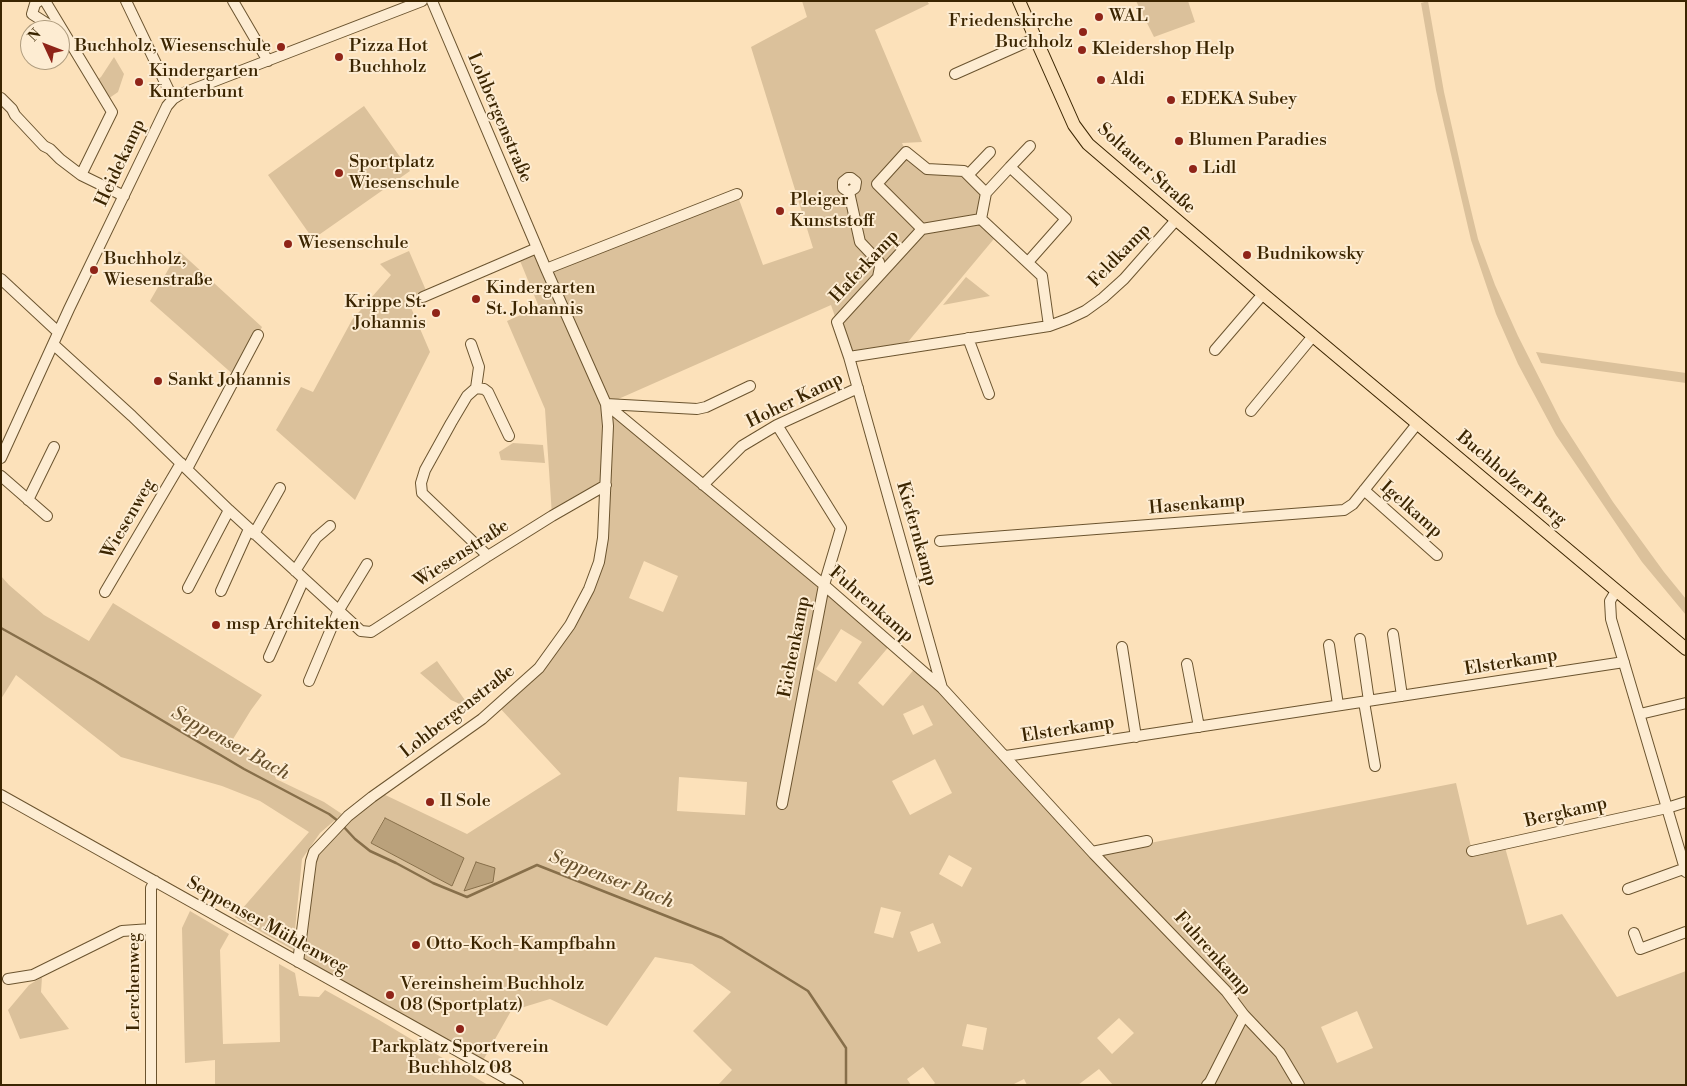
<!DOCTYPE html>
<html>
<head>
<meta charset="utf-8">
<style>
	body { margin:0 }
	#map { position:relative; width:1687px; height:1086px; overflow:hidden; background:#fce1ba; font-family:"Libre Bodoni",serif }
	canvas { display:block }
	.frame { position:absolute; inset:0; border:2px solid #3b2501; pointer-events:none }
	.north { position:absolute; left:20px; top:20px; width:50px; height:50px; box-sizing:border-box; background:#fdecd2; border:1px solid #af9c7e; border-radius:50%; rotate:313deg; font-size:14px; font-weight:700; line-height:20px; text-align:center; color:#3b2501 }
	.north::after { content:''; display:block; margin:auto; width:18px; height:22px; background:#8f2418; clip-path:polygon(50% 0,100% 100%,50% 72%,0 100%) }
</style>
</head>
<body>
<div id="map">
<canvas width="1687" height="1086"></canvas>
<div class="frame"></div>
<div class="north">N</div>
</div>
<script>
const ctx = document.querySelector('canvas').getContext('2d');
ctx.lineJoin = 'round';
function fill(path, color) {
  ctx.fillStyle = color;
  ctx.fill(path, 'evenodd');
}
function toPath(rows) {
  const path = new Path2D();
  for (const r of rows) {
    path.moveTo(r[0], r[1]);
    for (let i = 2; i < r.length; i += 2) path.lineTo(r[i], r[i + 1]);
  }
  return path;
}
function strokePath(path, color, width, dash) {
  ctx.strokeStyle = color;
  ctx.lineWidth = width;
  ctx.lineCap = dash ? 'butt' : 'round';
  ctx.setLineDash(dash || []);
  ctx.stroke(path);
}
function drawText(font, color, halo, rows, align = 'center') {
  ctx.font = font + ' "Libre Bodoni",serif';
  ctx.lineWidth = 4;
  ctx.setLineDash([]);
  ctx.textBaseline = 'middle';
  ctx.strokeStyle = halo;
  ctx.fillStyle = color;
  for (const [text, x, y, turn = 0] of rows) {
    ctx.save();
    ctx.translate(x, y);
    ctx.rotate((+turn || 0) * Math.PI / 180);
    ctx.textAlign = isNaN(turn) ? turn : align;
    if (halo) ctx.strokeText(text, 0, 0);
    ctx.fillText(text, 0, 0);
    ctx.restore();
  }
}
const green = toPath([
	[802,1,927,1,929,4,875,30,922,142,902,143,906,152,927,169,964,171,986,193,981,219,998,234,902,349,849,357,831,305,607,404,891,644,858,683,883,706,917,666,1094,854,1456,783,1472,851,1504,844,1527,925,1562,914,1617,997,1686,971,1686,1085,1113,1085,1099,1069,1078,1085,1027,1085,1024,1079,1012,1085,933,1085,935,1083,923,1067,907,1079,911,1085,718,1085,732,1070,693,1031,731,992,692,964,655,957,607,1026,550,999,511,1011,481,1064,298,962,314,852,379,792,467,834,561,774,498,706,539,668,570,625,599,562,606,486,552,516,545,409,507,321,539,307,518,256,537,248,546,269,737,194,763,265,813,248,751,47,807,17],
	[644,561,678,576,663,612,629,598],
	[841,629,862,642,836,682,816,669],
	[923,705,933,725,913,735,903,714],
	[935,759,952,793,910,815,892,781],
	[679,777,747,782,745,815,677,811],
	[384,818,464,858,452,886,371,843],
	[949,855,972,868,962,887,939,874],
	[881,907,901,912,893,938,874,933],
	[933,923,941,943,918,952,910,932],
	[1357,1011,1373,1048,1337,1063,1321,1027],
	[1119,1018,1134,1033,1112,1054,1097,1038],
	[967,1024,987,1028,983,1050,962,1046],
	[1136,1,1188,1,1195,22,1154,37],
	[1428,1,1444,92,1465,185,1478,239,1495,285,1518,336,1561,421,1613,502,1664,572,1686,599,1686,615,1642,562,1556,435,1518,364,1496,314,1471,240,1436,90,1421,3],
	[114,57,124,74,118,92,105,101,94,82,101,77],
	[364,106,410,171,313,239,268,175],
	[179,251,262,327,236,377,150,301],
	[409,251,428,295,409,303,430,352,355,500,276,430,301,387,313,392,352,320,391,275,380,264],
	[966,277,990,296,943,305],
	[1536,352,1686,373,1686,383,1541,363],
	[513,443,543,445,545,463,501,460,499,452],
	[1,576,9,585,44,615,89,641,113,603,262,695,251,710,230,744,273,770,276,779,324,802,342,814,320,833,302,859,293,950,235,917,309,832,260,801,222,786,121,757,16,675,1,699],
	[437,661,467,703,464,706,451,700,420,673],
	[190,911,229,934,220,950,223,1044,280,1042,279,964,295,973,299,996,319,997,325,990,379,1020,488,1085,215,1085,215,1060,185,1063,182,928],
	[42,977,41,992,69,1029,20,1039,8,1010,29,985]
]);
const water = toPath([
	[385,818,464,858,452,886,371,843,385,818],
	[476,862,495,868,493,882,464,891,476,862]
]);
const stream = toPath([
	[1,628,94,680,244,769,329,814,338,821],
	[342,825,355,839,370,851,396,863,433,883,467,897,537,865,722,938,808,991,846,1048,846,1085]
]);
const minor = toPath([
	[39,1,35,4,32,14,57,30],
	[45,1,112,112,81,175],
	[126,1,173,99],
	[233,1,268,61],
	[955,74,1036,38],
	[1,98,12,109,15,115,44,146,50,149,60,159,81,175,124,196],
	[1010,167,1030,146],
	[968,175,990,152],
	[849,192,855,188,856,182,851,178,848,178,843,182,843,188,849,192,860,242,879,262,880,267,878,277],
	[986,193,1010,167,1066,219,1028,262],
	[922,229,837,322,849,357,942,688],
	[922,229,877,184,906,152,927,169,964,171,986,193,981,219],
	[922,229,981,219,1042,276,1049,326],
	[546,269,737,194],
	[1,279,58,332],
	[423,297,537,248],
	[968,338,989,394],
	[53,344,132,416,229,510,361,631,371,632,488,556,552,516,606,485],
	[471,344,479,367,476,388],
	[1215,350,1263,294],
	[849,357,1049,326,1068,319,1085,311,1103,298,1124,279,1176,220],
	[606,404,824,585,942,688,1094,854,1226,991,1244,1015,1280,1053,1299,1085],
	[606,404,697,409,706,407,750,386],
	[1251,411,1313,336],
	[777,425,841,528,824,585,782,804],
	[1,458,69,309,167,106,173,99,181,94,422,1],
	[187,469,258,335],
	[1,476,47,516],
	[703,485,742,446,777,425,858,388],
	[1364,490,1437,555],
	[28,500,54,447],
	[254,534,280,488],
	[940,541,1344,510,1353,504,1417,424],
	[488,556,422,493,421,483,425,470,451,423,467,396,476,388,484,389,488,392,509,436],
	[295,571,316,538,330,526],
	[188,588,229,510],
	[221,591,249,529],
	[1616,591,1610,601,1611,619,1686,872],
	[105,592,181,463],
	[1393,634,1402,696],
	[1360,639,1369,701],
	[1329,645,1338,705],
	[1122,647,1136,737],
	[269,657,304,579],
	[1187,664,1199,727],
	[309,681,339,610,367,564],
	[1364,702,1375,766],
	[1640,714,1686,703],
	[1006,756,1624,662],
	[1,795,518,1085],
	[1472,851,1667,808,1686,802],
	[1092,852,1147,841],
	[1628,889,1686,868],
	[1634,933,1640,949,1686,932],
	[298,962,311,861,314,852,348,816,372,797,482,719,539,668,570,625,589,589,599,562,603,538,608,426,606,404,546,269,432,1],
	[8,979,33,975,122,931,151,929],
	[151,1085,151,888,155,881],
	[1207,1085,1210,1082,1244,1015]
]);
const major = toPath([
	[1019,1,1074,125,1088,144,1263,294,1686,649]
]);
const markers = [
	[1099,17,5,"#8f2418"],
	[1083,32,5,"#8f2418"],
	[281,47,5,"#8f2418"],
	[1082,50,5,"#8f2418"],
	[339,57,5,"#8f2418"],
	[1101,80,5,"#8f2418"],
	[139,82,5,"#8f2418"],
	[1171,100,5,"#8f2418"],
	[1179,141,5,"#8f2418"],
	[1193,169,5,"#8f2418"],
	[339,173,5,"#8f2418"],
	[780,211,5,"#8f2418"],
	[288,244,5,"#8f2418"],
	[1247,255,5,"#8f2418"],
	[94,270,5,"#8f2418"],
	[476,299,5,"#8f2418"],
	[436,313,5,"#8f2418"],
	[158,381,5,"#8f2418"],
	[216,625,5,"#8f2418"],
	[430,802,5,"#8f2418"],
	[416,945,5,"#8f2418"],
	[390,995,5,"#8f2418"],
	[460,1029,5,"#8f2418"]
];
const poiNames = [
	["WAL",1109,17],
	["Friedenskirche",1073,22,"right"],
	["Buchholz",1073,43,"right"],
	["Buchholz, Wiesenschule",271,47,"right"],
	["Pizza Hot",349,47],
	["Buchholz",349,68],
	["Kleidershop Help",1092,50],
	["Kindergarten",149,72],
	["Kunterbunt",149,93],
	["Aldi",1111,80],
	["EDEKA Subey",1181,100],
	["Blumen Paradies",1189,141],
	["Sportplatz",349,163],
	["Wiesenschule",349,184],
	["Lidl",1203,169],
	["Pleiger",790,201],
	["Kunststoff",790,222],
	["Wiesenschule",298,244],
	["Budnikowsky",1257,255],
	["Buchholz,",104,260],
	["Wiesenstraße",104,281],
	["Kindergarten",486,289],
	["St. Johannis",486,310],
	["Krippe St.",426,303,"right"],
	["Johannis",426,324,"right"],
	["Sankt Johannis",168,381],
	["msp Architekten",226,625],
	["Il Sole",440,802],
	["Otto-Koch-Kampfbahn",426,945],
	["Vereinsheim Buchholz",400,985],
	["08 (Sportplatz)",400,1006],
	["Parkplatz Sportverein",460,1048,"center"],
	["Buchholz 08",460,1069,"center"]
];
const streetNames = [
	["Lohbergenstraße",499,118,67],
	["Heidekamp",121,163,-65],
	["Soltauer Straße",1146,169,42],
	["Feldkamp",1120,256,-46],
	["Haferkamp",865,267,-47],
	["Hoher Kamp",795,401,-26],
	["Buchholzer Berg",1511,479,40],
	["Hasenkamp",1197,505,-5],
	["Igelkamp",1411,510,41],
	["Wiesenweg",129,519,-60],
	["Kiefernkamp",916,534,74],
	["Wiesenstraße",462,554,-33],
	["Fuhrenkamp",871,605,41],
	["Eichenkamp",795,647,-79],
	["Elsterkamp",1511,663,-9],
	["Lohbergenstraße",458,712,-38],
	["Elsterkamp",1068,730,-9],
	["Bergkamp",1566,813,-13],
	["Seppenser Mühlenweg",267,926,29],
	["Fuhrenkamp",1212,954,48],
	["Lerchenweg",135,982,-90]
];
const waterNames = [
	["Seppenser Bach",230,744,29],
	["Seppenser Bach",611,880,21]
];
fill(green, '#dbc19b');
fill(water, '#baa17b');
strokePath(water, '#876f4a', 1);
strokePath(stream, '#876f4a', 2.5);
strokePath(minor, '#6b542f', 12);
strokePath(major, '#3b2501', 14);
strokePath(minor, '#fdecd2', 10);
strokePath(major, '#fce1ba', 12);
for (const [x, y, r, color] of markers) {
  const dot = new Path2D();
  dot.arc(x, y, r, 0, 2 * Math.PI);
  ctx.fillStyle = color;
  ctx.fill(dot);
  strokePath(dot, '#fdecd2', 2);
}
drawText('18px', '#3b2501', '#fdecd2', poiNames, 'left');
drawText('18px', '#3b2501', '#fdecd2', streetNames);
drawText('italic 19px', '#67502c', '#fdecd2', waterNames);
</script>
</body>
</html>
